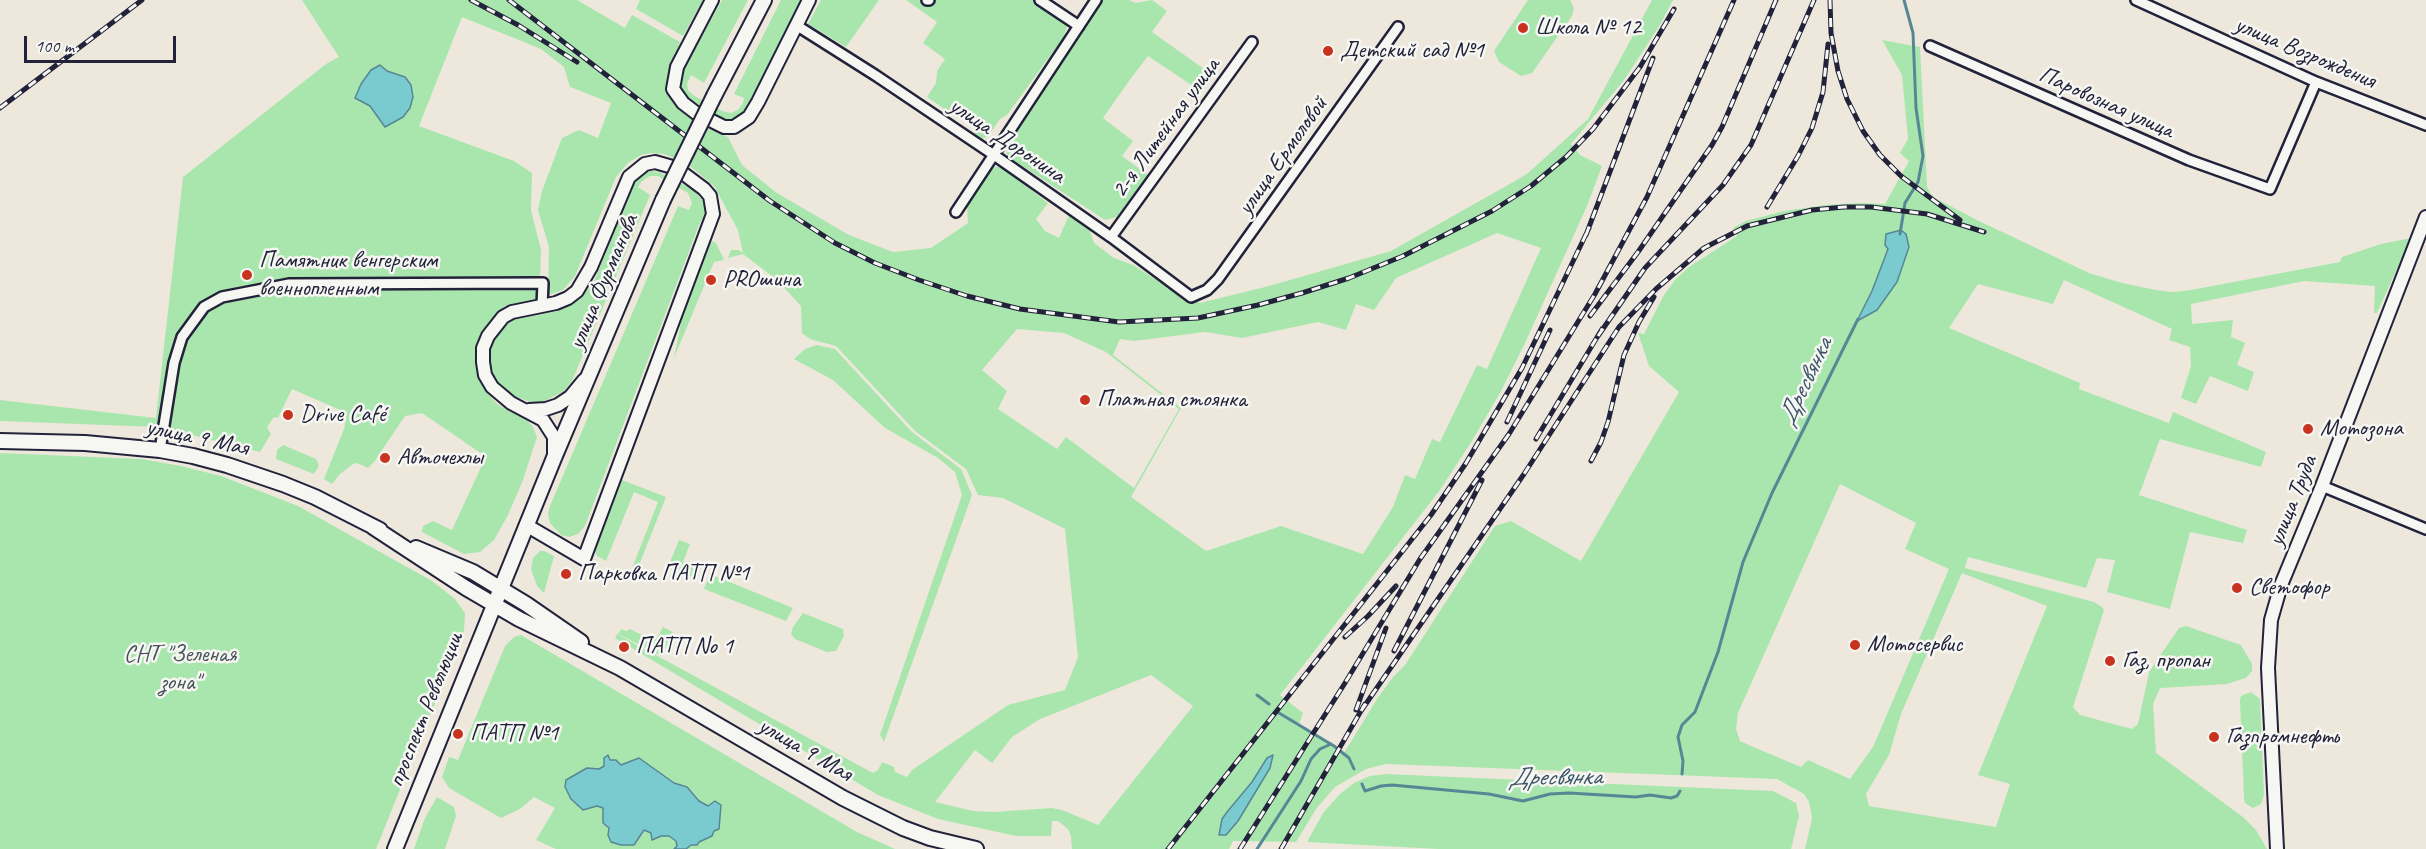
<!DOCTYPE html>
<html>
<head>
<meta charset="utf-8">
<style>
	body { margin:0 }
	#map { position:relative; width:2426px; height:849px; overflow:hidden; background:#eee8dc; font-family:Caveat,sans-serif }
	canvas { display:block }
	.scale { position:absolute; left:24px; top:36px; width:152px; height:27px; box-sizing:border-box; border:3px solid #22223b; border-top:0; padding-left:8px; font-size:18px; line-height:21px; white-space:nowrap; color:#22223b; -webkit-text-stroke:4px #f6f6f2; paint-order:stroke }
</style>
</head>
<body>
<div id="map">
<canvas width="2426" height="849"></canvas>
<div class="scale">100 m</div>
</div>
<script>
const ctx = document.querySelector('canvas').getContext('2d');
ctx.lineJoin = 'round';
function fill(path, color) {
  ctx.fillStyle = color;
  ctx.fill(path, 'evenodd');
}
function toPath(rows) {
  const path = new Path2D();
  for (const r of rows) {
    path.moveTo(r[0], r[1]);
    for (let i = 2; i < r.length; i += 2) path.lineTo(r[i], r[i + 1]);
  }
  return path;
}
function strokePath(path, color, width, dash) {
  ctx.strokeStyle = color;
  ctx.lineWidth = width;
  ctx.lineCap = dash ? 'butt' : 'round';
  ctx.setLineDash(dash || []);
  ctx.stroke(path);
}
function drawText(font, color, halo, rows, align = 'center') {
  ctx.font = font + ' Caveat,sans-serif';
  ctx.lineWidth = 5;
  ctx.setLineDash([]);
  ctx.textBaseline = 'middle';
  ctx.strokeStyle = halo;
  ctx.fillStyle = color;
  for (const [text, x, y, turn = 0] of rows) {
    ctx.save();
    ctx.translate(x, y);
    ctx.rotate((+turn || 0) * Math.PI / 180);
    ctx.textAlign = isNaN(turn) ? turn : align;
    if (halo) ctx.strokeText(text, 0, 0);
    ctx.fillText(text, 0, 0);
    ctx.restore();
  }
}
const green = toPath([
	[302,0,577,0,625,28,632,15,680,42,666,83,669,96,676,106,706,128,728,137,742,165,777,193,849,235,893,252,931,248,968,223,967,204,992,168,1000,166,1048,203,1036,219,1045,231,1059,238,1069,215,1090,231,1094,243,1114,258,1133,265,1189,300,1200,303,1269,286,1391,251,1515,181,1528,173,1588,119,1652,0,1673,0,1660,25,1624,80,1571,144,1580,155,1602,166,1587,206,1525,343,1500,393,1470,444,1440,490,1280,695,1303,713,1299,724,1344,753,1377,699,1393,677,1405,665,1495,526,1511,521,1581,561,1679,392,1649,366,1638,333,1644,334,1664,295,1675,280,1689,267,1737,236,1733,228,1746,221,1784,211,1825,205,1862,203,1885,204,1909,161,1900,153,1908,139,1902,75,1882,40,1920,47,1927,186,1930,193,1935,198,1977,220,2089,273,2122,283,2156,290,2173,292,2191,290,2340,262,2342,257,2381,244,2411,238,2377,313,2374,313,2375,286,2304,281,2191,304,2192,324,2233,320,2231,337,2245,343,2237,365,2254,372,2248,391,2210,376,2196,404,2181,398,2191,366,2190,347,2169,340,2172,329,2064,280,2053,304,1978,284,1949,328,2080,383,2079,389,2169,423,2173,412,2266,452,2261,467,2160,439,2139,495,2247,530,2243,543,2190,532,2170,609,2107,592,2115,560,2097,558,2086,588,1968,557,1965,568,2094,602,2102,607,2104,610,2073,707,2080,715,2132,729,2138,724,2149,672,2179,628,2186,626,2241,645,2252,664,2252,671,2246,678,2227,684,2160,688,2153,704,2156,753,2243,817,2256,830,2267,849,1805,849,1812,818,1809,802,1804,794,1777,779,1386,764,1366,769,1335,787,1316,809,1296,842,1233,841,1229,849,1072,849,1071,836,1068,829,1058,821,1052,821,1051,836,1016,836,938,819,878,795,615,638,617,634,873,773,878,770,882,762,894,767,895,772,907,777,912,770,1008,705,1065,690,1078,657,1065,529,1003,498,978,495,966,469,915,431,836,346,810,339,802,333,801,306,776,279,743,254,728,258,731,250,738,250,743,253,738,230,714,186,686,163,664,154,651,153,641,155,628,163,616,177,575,276,563,290,548,295,549,247,538,210,542,191,562,138,579,130,598,138,611,103,570,87,564,67,541,49,462,17,419,126,514,161,532,173,531,210,541,250,540,279,289,281,222,295,185,326,161,425,158,427,0,421,0,400,156,418,183,177,326,64,339,57],
	[1497,233,1541,248,1487,369,1477,365,1440,442,1432,439,1415,479,1405,475,1393,507,1363,554,1281,526,1206,551,1131,497,1181,408,1113,355,1120,339,1134,341,1205,332,1242,338,1318,322,1346,330,1356,304,1374,310,1396,278],
	[1017,329,1064,333,1106,352,1179,409,1134,488,1066,437,1057,449,998,409,1007,391,982,370],
	[1840,484,1916,523,1905,549,1949,569,1873,747,1850,779,1808,760,1801,767,1751,746,1740,741,1736,729,1738,713],
	[1962,573,2047,606,1978,775,2010,784,1996,827,1869,806,1866,794,1889,755,1901,714],
	[1151,675,1193,706,1098,825,1062,810,1052,808,994,812,973,811,935,802,975,750,992,763,1012,737,1040,719],
	[640,0,703,0,683,36,636,9],
	[722,0,748,0,704,83,691,75,687,84,688,90,693,95,722,111,731,113,738,110,743,103,744,98,734,94,781,0,803,0,754,100,745,113,738,120,731,121,720,119,693,105,681,94,679,85,682,72],
	[821,0,879,0,846,47,808,24],
	[906,0,1033,0,1068,24,1063,38,1007,115,1000,119,989,135,982,139,974,133,974,125,953,115,927,97,936,83,937,71,945,59,923,43,937,22],
	[1100,0,1129,0,1136,3,1152,0,1167,11,1152,32,1214,76,1202,92,1148,56,1129,81,1103,118,1133,141,1122,156,1148,175,1117,217,1105,220,1007,156,1006,145],
	[1528,0,1570,0,1574,8,1572,16,1532,73,1521,76,1499,62,1494,51],
	[651,171,659,172,692,189,706,204,706,212,699,225,585,526,578,534,569,537,561,535,550,523,548,514,550,506,678,206,689,210,692,203,688,193,658,176,650,176,642,181,638,187,650,195,572,381,564,391,543,402,530,402,504,392,496,382,491,371,491,346,496,334,513,320,558,311,573,304,583,295,593,283,599,270,631,188,643,174],
	[712,241,716,243,724,260,714,262,674,358,683,312,707,246],
	[538,285,537,300,505,306,498,311,481,332,476,345,476,361,479,377,486,391,496,403,510,412,525,418,533,427,537,437,523,480,508,515,494,540,480,552,464,554,422,532,423,526,433,521,452,530,482,465,482,454,422,413,405,416,374,462,368,468,357,463,353,464,340,474,332,484,324,479,344,429,347,413,292,389,278,418,274,417,267,427,271,434,260,452,188,434,167,431,185,338,200,314,214,304,288,287,309,286,471,288],
	[817,345,835,349,912,432,961,469,972,495,884,742,880,735,962,495,955,472,938,458,885,428,833,380,794,359,805,349],
	[283,445,316,459,319,466,314,474,276,459,277,450],
	[0,453,141,459,181,466,221,476,298,506,432,581,455,599,465,613,464,631,376,849,0,849],
	[622,480,666,497,636,573,631,571,658,502,634,492,606,561,597,556,595,551],
	[679,540,690,544,683,562,698,569,695,578,668,567],
	[540,551,544,551,554,556,544,593,537,586,531,569,533,558],
	[710,574,793,608,786,621,704,589],
	[803,613,843,629,844,636,836,651,827,652,795,639,791,634,793,627],
	[663,627,673,632,662,656,618,634,621,629,626,631,630,629,652,640,658,636],
	[521,635,857,832,895,849,686,849,691,845,712,836,715,801,709,806,699,801,687,787,674,783,657,772,621,765,605,766,599,769,587,768,567,780,566,787,571,799,583,810,597,806,603,808,603,823,637,841,640,834,644,829,651,833,669,836,676,841,677,846,674,849,556,849,536,840,555,808,534,797,520,809,501,818,449,788,442,777,449,757,458,760,505,646,514,637],
	[2251,692,2260,699,2264,795,2261,804,2253,808,2245,803,2244,798,2240,700,2241,696],
	[1386,774,1773,791,1796,803,1799,816,1791,849,1439,849,1307,842,1323,813,1340,794,1354,783,1370,776],
	[437,797,454,807,456,816,445,849,414,849,425,818]
]);
const water = toPath([
	[380,65,387,71,405,77,411,85,413,97,410,108,403,117,385,127,370,106,355,98,361,84,371,70,380,65],
	[1901,230,1906,234,1909,247,1897,282,1877,310,1857,321,1872,291,1888,249,1885,245,1886,234,1901,230],
	[608,755,610,760,616,760,621,765,639,758,674,783,687,787,699,801,708,806,715,801,721,805,719,829,714,831,712,836,699,842,697,845,691,845,686,849,674,849,677,846,676,841,669,836,661,836,652,840,651,833,644,830,634,845,621,845,611,842,608,835,609,828,603,823,603,808,597,806,583,810,571,799,565,787,566,780,587,768,599,769,604,766,604,758,608,755],
	[1273,755,1270,768,1238,821,1226,835,1219,835,1222,819,1227,812,1252,782,1267,758,1273,755]
]);
const stream = toPath([
	[1900,234,1905,203,1918,182,1923,156,1916,108,1913,33,1904,0],
	[1257,695,1269,704],
	[1279,713,1334,746,1349,758,1354,769],
	[1682,774,1683,761,1678,737,1682,725,1695,712,1718,652,1743,562,1772,493,1858,319],
	[1362,784,1365,791,1381,786,1392,785,1489,794,1523,801,1550,794,1569,793,1636,797,1650,795,1671,798,1677,796,1680,791],
	[1257,849,1301,781,1311,759,1320,749,1331,744]
]);
const minor = toPath([
	[927,0,929,0],
	[1040,0,1079,26],
	[2136,0,2316,82,2426,125],
	[796,25,875,75,994,155,1111,237,1191,297,1207,290,1218,279,1398,27],
	[1930,46,2189,160,2270,189,2316,82],
	[956,212,1096,0],
	[1111,237,1252,42],
	[160,450,174,363,182,337,204,307,222,297,289,284,543,283,542,306],
	[2322,486,2426,529]
]);
const tertiary = toPath([
	[712,0,677,67,673,89,683,103,696,113,724,127,734,127,749,117,758,102,809,0],
	[529,410,546,409,558,405,570,397,584,380],
	[526,525,584,559,713,214,710,196,704,189,676,168,655,162,645,164,629,177,591,267,577,291,568,298,556,303,512,312,503,317,488,336,483,348,483,362,485,375,492,387,511,403,543,420,554,437,554,454],
	[2277,849,2268,668,2271,620,2281,585,2322,486,2426,217]
]);
const secondary = toPath([
	[714,96,764,0],
	[0,441,85,443,160,450,193,456,227,465,283,484,315,497,380,530],
	[373,527,466,588,519,619,620,668,843,798,903,828,930,838,976,849],
	[416,548,473,572,526,604,581,642],
	[395,849,554,458,663,200]
]);
const rail = toPath([
	[471,0,518,25,577,62],
	[509,0,770,201,835,243,875,263,919,280,967,296,1020,309,1119,322,1198,318,1258,305,1302,293,1349,278,1403,256,1492,211,1531,186,1566,157,1593,129,1640,67,1674,9],
	[1830,0,1831,33,1838,71,1847,99,1863,131,1880,155,1901,176,1960,220],
	[0,108,142,0],
	[1767,207,1798,156,1812,128,1823,92,1828,44],
	[1586,235,1653,58],
	[1590,316,1638,252,1712,145,1722,127,1776,0],
	[1598,336,1645,268,1723,185,1751,145,1814,0],
	[1507,422,1550,330],
	[1536,439,1602,329],
	[1591,461,1601,442,1608,422,1624,355,1639,322,1654,297],
	[1345,637,1368,616,1396,586],
	[1394,651,1482,480],
	[1356,710,1386,628],
	[1361,711,1524,474,1619,327,1656,289,1704,248,1747,226,1812,210,1844,207,1871,207,1927,214,1984,232],
	[1168,849,1431,515,1466,463,1522,368,1589,228],
	[1240,849,1345,683,1420,559,1509,434,1595,294,1647,197,1734,0],
	[1281,849,1365,704]
]);
const secondaryBridge = toPath([
	[663,200,714,96]
]);
const markers = [
	[1523,28,6,"#c8321e"],
	[1328,51,6,"#c8321e"],
	[247,275,6,"#c8321e"],
	[711,280,6,"#c8321e"],
	[1085,400,6,"#c8321e"],
	[288,415,6,"#c8321e"],
	[2308,429,6,"#c8321e"],
	[385,458,6,"#c8321e"],
	[566,574,6,"#c8321e"],
	[2237,588,6,"#c8321e"],
	[1855,645,6,"#c8321e"],
	[624,647,6,"#c8321e"],
	[2110,661,6,"#c8321e"],
	[458,734,6,"#c8321e"],
	[2214,737,6,"#c8321e"]
];
const poiNames = [
	["Школа № 12",1535,28],
	["Детский сад №1",1340,51],
	["Памятник венгерским",259,261],
	["военнопленным",259,289],
	["PROшина",723,280],
	["Платная стоянка",1097,400],
	["Drive Café",300,415],
	["Мотозона",2320,429],
	["Авточехлы",397,458],
	["Парковка ПАТП №1",578,574],
	["Светофор",2249,588],
	["Мотосервис",1867,645],
	["ПАТП No 1",636,647],
	["Газ, пропан",2122,661],
	["ПАТП №1",470,734],
	["Газпромнефть",2226,737]
];
const streetNames = [
	["улица Возрождения",2305,53,23],
	["Паровозная улица",2106,103,24],
	["2-я Литейная улица",1166,128,-54],
	["улица Доронина",1007,141,34],
	["улица Ермоловой",1283,156,-55],
	["улица Фурманова",604,282,-67],
	["улица 9 Мая",197,438,12],
	["улица Труда",2293,501,-68],
	["проспект Революции",426,710,-68],
	["улица 9 Мая",805,750,30]
];
const parkNames = [
	["СНТ \"Зеленая",180,655],
	["зона\"",180,683]
];
const waterNames = [
	["Дресвянка",1806,382,-65],
	["Дресвянка",1555,778,-1]
];
fill(green, '#a9e6ad');
fill(water, '#7acbd0');
strokePath(water, '#578794', 1.5);
strokePath(stream, '#578794', 3);
strokePath(minor, '#22223b', 14);
strokePath(tertiary, '#22223b', 16);
strokePath(secondary, '#22223b', 18);
strokePath(minor, '#f6f6f2', 9);
strokePath(tertiary, '#f6f6f2', 12);
strokePath(secondary, '#f6f6f2', 14);
strokePath(rail, '#22223b', 5);
strokePath(rail, '#f6f6f2', 3, [9]);
strokePath(secondaryBridge, '#22223b', 18, []);
strokePath(secondaryBridge, '#f6f6f2', 14);
for (const [x, y, r, color] of markers) {
  const dot = new Path2D();
  dot.arc(x, y, r, 0, 2 * Math.PI);
  ctx.fillStyle = color;
  ctx.fill(dot);
  strokePath(dot, '#f6f6f2', 2);
}
drawText('24px', '#22223b', '#f6f6f2', poiNames, 'left');
drawText('24px', '#22223b', '#f6f6f2', streetNames);
drawText('24px', '#445358', '#f6f6f2', parkNames);
drawText('italic 26px', '#3c5568', '#f6f6f2', waterNames);
</script>
</body>
</html>
